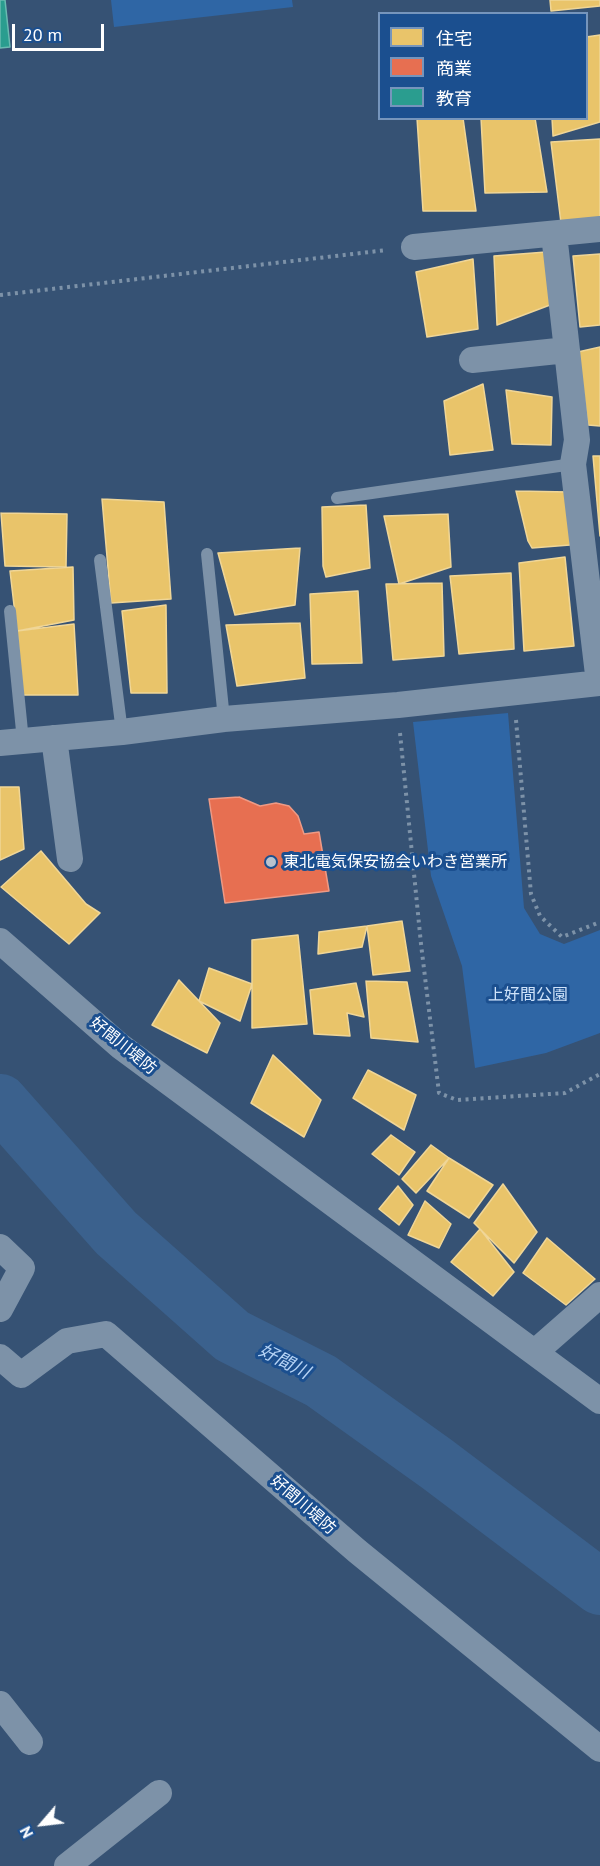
<!DOCTYPE html>
<html>
<head>
<meta charset="utf-8">
<style>
	body { margin:0 }
	#map { position:relative; width:600px; height:1866px; overflow:hidden; background:#365274; font-family:"PT Sans","Noto Sans JP",sans-serif }
	canvas { display:block }
	.legend { position:absolute; left:378px; top:12px; width:210px; height:108px; box-sizing:border-box; background:#1b4f8f; border:2px solid #7695bc; margin:0; padding:8px 10px; list-style:none; font-size:18px; color:#fff }
	.legend li { display:flex; align-items:center; gap:12px; height:30px }
	.legend b { width:30px; border:2px solid #7695bc }
	.north { position:absolute; left:12px; top:1794px; width:60px; height:60px; -webkit-text-stroke:4px #1b4f8f; paint-order:stroke; rotate:242deg; font-size:16px; font-weight:700; line-height:24px; text-align:center; color:#fff }
	.north::after { content:''; display:block; margin:auto; width:21px; height:27px; background:#fff; clip-path:polygon(50% 0,100% 100%,50% 72%,0 100%) }
	.scale { position:absolute; left:12px; top:24px; width:92px; height:27px; box-sizing:border-box; border:3px solid #fff; border-top:0; padding-left:8px; font-size:18px; line-height:21px; white-space:nowrap; color:#fff; -webkit-text-stroke:4px #1b4f8f; paint-order:stroke }
</style>
</head>
<body>
<div id="map">
<canvas width="600" height="1866"></canvas>
<ul class="legend">
<li><b style="height:16px;background:#e9c46a"></b>住宅</li>
<li><b style="height:16px;background:#e76f51"></b>商業</li>
<li><b style="height:16px;background:#2a9d8f"></b>教育</li>
</ul>
<div class="north">N</div>
<div class="scale">20 m</div>
</div>
<script>
const ctx = document.querySelector('canvas').getContext('2d');
ctx.lineJoin = 'round';
function fill(path, color) {
  ctx.fillStyle = color;
  ctx.fill(path, 'evenodd');
}
function toPath(rows) {
  const path = new Path2D();
  for (const r of rows) {
    path.moveTo(r[0], r[1]);
    for (let i = 2; i < r.length; i += 2) path.lineTo(r[i], r[i + 1]);
  }
  return path;
}
function strokePath(path, color, width, dash) {
  ctx.strokeStyle = color;
  ctx.lineWidth = width;
  ctx.lineCap = dash ? 'butt' : 'round';
  ctx.setLineDash(dash || []);
  ctx.stroke(path);
}
function drawText(font, color, halo, rows, align = 'center') {
  ctx.font = font + ' "PT Sans","Noto Sans JP",sans-serif';
  ctx.lineWidth = 6;
  ctx.setLineDash([]);
  ctx.textBaseline = 'middle';
  ctx.strokeStyle = halo;
  ctx.fillStyle = color;
  for (const [text, x, y, turn = 0] of rows) {
    ctx.save();
    ctx.translate(x, y);
    ctx.rotate((+turn || 0) * Math.PI / 180);
    ctx.textAlign = isNaN(turn) ? turn : align;
    if (halo) ctx.strokeText(text, 0, 0);
    ctx.fillText(text, 0, 0);
    ctx.restore();
  }
}
const green = toPath([
	[111,0,292,0,293,7,114,27],
	[508,713,524,908,540,934,564,944,600,930,600,1033,546,1053,475,1068,462,966,431,876,413,722]
]);
const homes = toPath([
	[550,0,600,0,600,6,551,11,550,0],
	[600,35,600,122,553,136,552,118,586,118,586,37,600,35],
	[417,118,463,118,476,211,423,211,417,118],
	[481,118,535,118,547,192,485,193,481,118],
	[600,139,600,218,561,223,551,142,600,139],
	[546,252,550,305,497,325,494,256,546,252],
	[600,254,600,325,580,327,573,256,600,254],
	[473,259,478,329,427,337,416,272,473,259],
	[600,347,600,426,588,425,578,352,600,347],
	[483,384,493,450,450,455,444,401,483,384],
	[506,390,552,397,551,445,512,444,506,390],
	[593,456,600,456,600,536,593,456],
	[516,491,569,492,570,545,532,548,528,541,516,491],
	[102,499,164,502,171,599,111,603,102,499],
	[366,505,370,568,326,577,323,566,322,507,366,505],
	[1,513,67,514,66,567,5,566,1,513],
	[448,514,451,567,399,584,384,516,448,514],
	[300,548,295,605,235,615,218,553,300,548],
	[565,557,574,646,524,651,519,563,565,557],
	[73,567,74,620,17,631,10,571,73,567],
	[511,573,514,649,459,654,450,576,511,573],
	[442,583,444,656,393,660,386,584,442,583],
	[358,591,362,663,312,664,310,594,358,591],
	[166,605,167,693,131,693,122,611,166,605],
	[300,623,305,678,237,686,226,625,300,623],
	[74,624,78,695,23,695,17,631,74,624],
	[0,787,19,787,24,849,0,860,0,787],
	[41,851,86,904,100,913,69,944,1,887,41,851],
	[402,921,410,971,373,975,367,926,402,921],
	[367,926,362,947,318,954,319,932,367,926],
	[298,935,307,1024,252,1028,252,940,298,935],
	[209,968,252,984,240,1021,199,1001,209,968],
	[179,980,220,1023,207,1053,152,1025,179,980],
	[366,981,407,982,418,1042,371,1038,366,981],
	[356,983,364,1017,347,1013,350,1036,314,1034,310,990,356,983],
	[273,1055,321,1100,304,1137,251,1103,273,1055],
	[368,1070,416,1095,404,1130,353,1098,368,1070],
	[391,1135,415,1152,399,1175,372,1154,391,1135],
	[431,1145,449,1158,416,1193,402,1179,431,1145],
	[449,1158,493,1185,469,1218,427,1191,449,1158],
	[503,1184,537,1232,514,1263,474,1223,503,1184],
	[398,1186,413,1205,399,1225,379,1209,398,1186],
	[425,1201,451,1224,439,1248,408,1235,425,1201],
	[480,1229,514,1272,493,1296,451,1262,480,1229],
	[547,1238,595,1279,566,1305,523,1273,547,1238]
]);
const shops = toPath([
	[239,797,260,806,276,803,289,806,298,816,304,834,319,832,329,891,225,903,209,799,239,797]
]);
const schools = toPath([
	[0,0,5,0,10,47,0,48,0,0]
]);
const river = toPath([
	[0,1102,116,1233,232,1336,321,1381,437,1464,600,1587]
]);
const path = toPath([
	[0,295,387,250],
	[516,720,531,894,540,916,562,937,600,922],
	[400,733,421,944,439,1093,457,1100,565,1093,600,1074]
]);
const service = toPath([
	[337,498,573,464],
	[207,554,224,719],
	[100,560,122,732],
	[10,611,23,741]
]);
const minor = toPath([
	[555,243,577,440,573,464,599,683],
	[414,247,600,229],
	[472,360,567,350],
	[54,738,70,859],
	[0,743,122,732,224,719,398,705,600,683],
	[0,941,120,1046,600,1401],
	[0,1247,22,1268,0,1309],
	[535,1352,600,1295],
	[0,1357,21,1375,67,1341,106,1334,357,1551,600,1749],
	[0,1704,30,1742],
	[67,1866,159,1793]
]);
const markers = [
	[271,862,6,"#b9c2ce"]
];
const poiNames = [
	["東北電気保安協会いわき営業所",283,862]
];
const parkNames = [
	["上好間公園",528,995]
];
const streetNames = [
	["好間川堤防",123,1046,39],
	["好間川堤防",303,1505,41]
];
const waterNames = [
	["好間川",284,1362,27]
];
fill(green, '#2f66a5');
fill(homes, '#e9c46a');
strokePath(homes, '#f0d697', 1.5);
fill(shops, '#e76f51');
strokePath(shops, '#ee9a85', 1.5);
fill(schools, '#2a9d8f');
strokePath(schools, '#6abab1', 1.5);
strokePath(river, '#3b618d', 56);
strokePath(path, '#7d92a8', 4, [3, 4.5]);
strokePath(service, '#7d92a8', 12);
strokePath(minor, '#7d92a8', 26);
for (const [x, y, r, color] of markers) {
  const dot = new Path2D();
  dot.arc(x, y, r, 0, 2 * Math.PI);
  ctx.fillStyle = color;
  ctx.fill(dot);
  strokePath(dot, '#1b4f8f', 2);
}
drawText('16px', '#fff', '#1b4f8f', poiNames, 'left');
drawText('16px', '#cfe3fa', '#1b4f8f', parkNames);
drawText('16px', '#fff', '#1b4f8f', streetNames);
drawText('italic 18px', '#b5d3f5', '#1b4f8f', waterNames);
</script>
</body>
</html>
